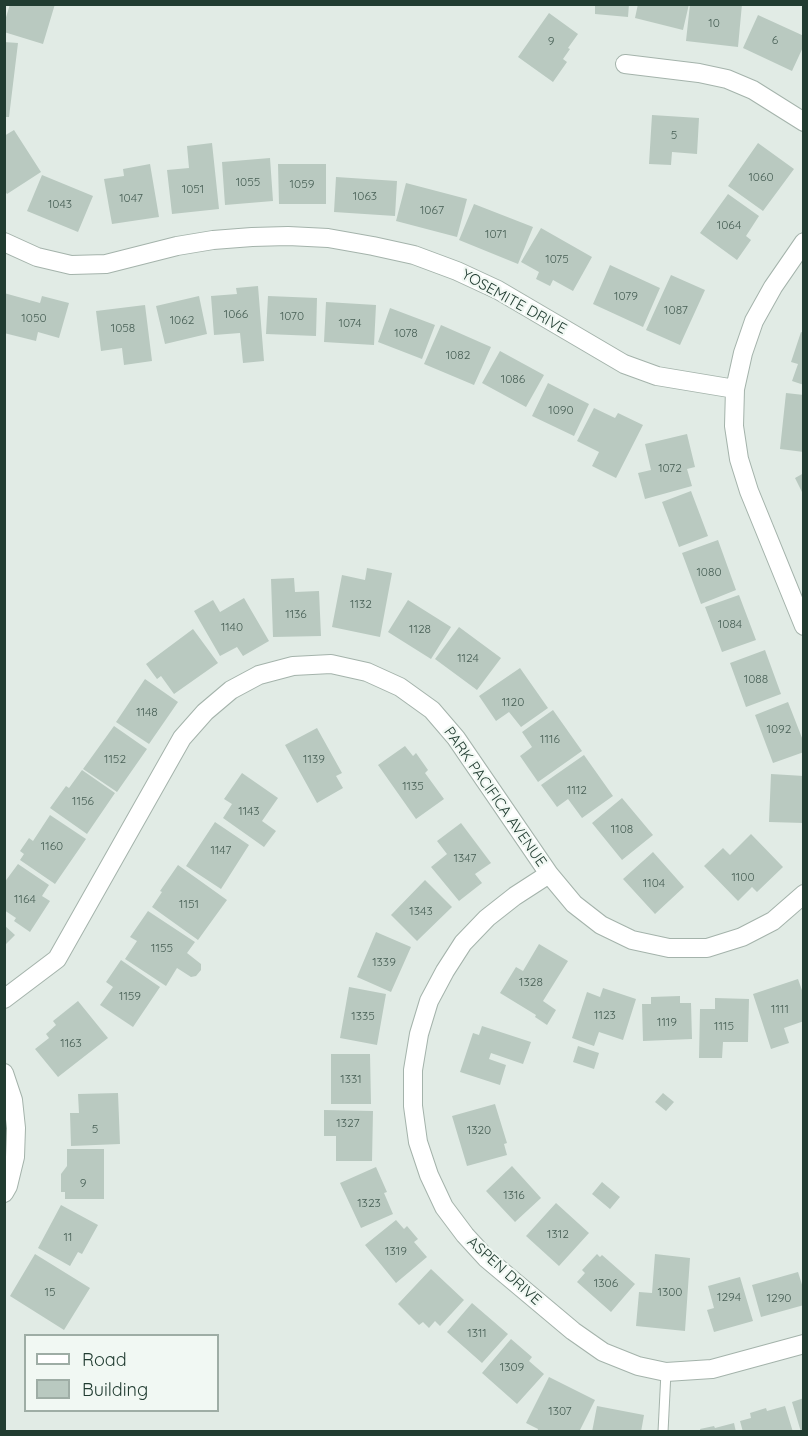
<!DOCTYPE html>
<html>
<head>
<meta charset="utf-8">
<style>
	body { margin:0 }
	#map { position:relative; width:808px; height:1436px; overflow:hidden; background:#e1ebe5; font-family:Quicksand,sans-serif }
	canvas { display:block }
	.frame { position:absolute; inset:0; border:6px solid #213c31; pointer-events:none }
	.legend { position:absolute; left:24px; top:1334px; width:195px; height:78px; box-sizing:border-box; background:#f1f8f3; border:2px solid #9eada5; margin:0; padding:8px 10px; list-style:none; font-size:18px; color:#213c31 }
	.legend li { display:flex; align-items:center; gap:12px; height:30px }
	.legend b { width:30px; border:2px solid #9eada5 }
</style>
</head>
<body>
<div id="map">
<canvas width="808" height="1436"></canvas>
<div class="frame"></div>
<ul class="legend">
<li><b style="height:8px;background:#fff"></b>Road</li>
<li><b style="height:16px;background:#b9c9c0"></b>Building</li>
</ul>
</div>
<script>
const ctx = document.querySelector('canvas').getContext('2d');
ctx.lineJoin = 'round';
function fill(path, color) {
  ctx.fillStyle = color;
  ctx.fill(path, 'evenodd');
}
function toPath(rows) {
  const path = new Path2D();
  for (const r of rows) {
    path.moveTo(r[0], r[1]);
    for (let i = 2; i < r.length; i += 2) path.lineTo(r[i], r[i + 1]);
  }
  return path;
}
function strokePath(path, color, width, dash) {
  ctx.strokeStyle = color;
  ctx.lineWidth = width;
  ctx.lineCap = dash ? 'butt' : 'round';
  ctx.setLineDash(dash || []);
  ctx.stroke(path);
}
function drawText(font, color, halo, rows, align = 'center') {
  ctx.font = font + ' Quicksand,sans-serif';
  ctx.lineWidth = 4.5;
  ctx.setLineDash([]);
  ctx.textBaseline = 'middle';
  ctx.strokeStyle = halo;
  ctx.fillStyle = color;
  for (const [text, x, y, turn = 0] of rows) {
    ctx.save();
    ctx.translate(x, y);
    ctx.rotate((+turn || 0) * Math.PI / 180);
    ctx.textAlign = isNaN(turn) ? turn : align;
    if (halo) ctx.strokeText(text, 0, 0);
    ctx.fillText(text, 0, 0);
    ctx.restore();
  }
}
const building = toPath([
	[10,4,55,4,43,44,4,32,4,24],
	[595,4,629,4,628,17,595,14],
	[638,4,689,4,683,30,635,18],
	[690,4,742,4,738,47,686,41],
	[549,13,578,34,568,48,570,49,563,59,567,62,553,82,518,57],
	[758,15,804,36,804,45,792,71,743,48],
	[4,42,18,43,9,117,4,117],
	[652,115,699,118,697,154,672,152,671,165,649,164],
	[14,130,41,172,7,194,4,190,4,136],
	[212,143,219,209,172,214,167,170,189,168,187,146],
	[758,143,794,169,763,211,728,186],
	[270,158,273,201,225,205,222,162],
	[150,164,159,217,112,224,104,179,124,176,123,169],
	[278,164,326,164,326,204,279,204],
	[42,175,93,196,78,232,27,211],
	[336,177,397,181,395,216,334,212],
	[406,183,467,199,457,237,396,221],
	[728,194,759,216,746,236,751,240,737,260,700,233],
	[474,204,533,227,518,264,459,240],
	[541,228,592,257,573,291,553,280,550,286,536,279,539,272,521,262],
	[610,265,660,288,643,327,593,304],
	[671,275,705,290,680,345,646,330],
	[258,286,264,361,243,363,240,333,214,335,211,296,237,294,236,288],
	[4,293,40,303,42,296,69,303,59,338,38,332,36,341,4,333],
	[199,296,207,334,165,344,156,306],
	[268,296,317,298,316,336,266,334],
	[326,302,376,305,374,345,324,342],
	[145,305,152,361,124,365,122,348,101,351,96,311],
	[390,308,435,325,422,359,378,342],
	[441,325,491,347,474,385,424,364],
	[801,332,804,333,804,385,792,381,798,364,791,362],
	[500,351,544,375,526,407,482,383],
	[548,383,589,404,574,436,532,416],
	[786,393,804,395,804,452,780,449],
	[594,408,615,418,618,413,643,425,616,478,592,466,599,452,577,441],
	[687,434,695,467,687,469,692,486,645,499,638,473,651,470,645,444],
	[804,473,804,496,795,478],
	[691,491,708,536,679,547,662,502],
	[718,540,736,590,701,604,682,553],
	[367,568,392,573,380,637,332,627,342,575,365,580],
	[294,578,295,592,319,591,321,636,273,637,271,579],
	[739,595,756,640,722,652,705,607],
	[244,598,269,641,243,656,237,647,220,656,194,611,213,600,220,612],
	[408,600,451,627,431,659,388,632],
	[459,627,501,658,477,690,435,659],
	[193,629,218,663,174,694,161,676,157,679,146,664],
	[765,650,781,694,746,707,730,663],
	[520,668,548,708,521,727,509,712,496,721,479,696],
	[145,679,178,702,149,744,116,722],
	[788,702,804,743,804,752,773,763,755,715],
	[553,710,582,751,538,782,520,756,532,747,522,732],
	[114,726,147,749,117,792,83,769],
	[317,728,342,773,336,776,343,788,317,803,285,745],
	[405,746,413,756,416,753,428,770,425,773,444,799,416,819,378,765],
	[584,755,613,796,582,818,568,799,557,807,541,785],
	[82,770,115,793,87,834,50,808,66,786,69,788],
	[242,773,278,798,262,821,276,831,264,847,223,818,232,804,224,799],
	[771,774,804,776,804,823,769,822],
	[622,798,653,835,622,860,592,823],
	[50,815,86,839,55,884,20,860,24,854,20,851,29,838,33,841],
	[215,822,249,845,221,889,186,866],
	[461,823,491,863,475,874,482,883,459,901,431,867,447,854,437,841],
	[751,834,783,867,757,892,752,887,738,901,704,866,723,848,730,855],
	[653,852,684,887,655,914,623,879],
	[18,864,49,885,42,896,50,901,30,932,14,921,16,918,4,910,4,883],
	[178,865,227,900,198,940,152,907,162,892,160,891],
	[425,880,452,907,417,941,391,915],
	[148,911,195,942,187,953,201,964,201,970,196,976,191,977,177,968,166,986,125,959,137,941,130,937],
	[4,925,15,935,4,946],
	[376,932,411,947,391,992,357,977],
	[539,944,568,961,543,1001,556,1010,547,1025,535,1017,536,1015,500,993,516,967,523,971],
	[121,960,160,987,133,1027,100,1005,113,987,106,982],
	[798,979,804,996,804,1021,784,1028,789,1043,771,1049,753,994],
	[349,987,386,994,377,1045,340,1038],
	[603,988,636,999,623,1040,599,1032,594,1046,572,1038,587,992,600,997],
	[680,996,680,1003,691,1003,692,1039,643,1041,642,1004,651,1004,651,997],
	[715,998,749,999,748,1042,723,1042,722,1058,699,1058,700,1009,715,1009],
	[78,1001,108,1038,58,1077,35,1049,49,1038,46,1034,56,1025,53,1021],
	[482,1026,531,1042,523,1064,491,1053,489,1059,506,1065,500,1085,460,1072,473,1033,479,1035],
	[578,1046,599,1053,594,1069,573,1062],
	[331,1054,370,1054,371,1104,331,1104],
	[118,1093,120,1144,71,1146,70,1113,79,1113,78,1094],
	[663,1093,674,1102,666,1111,655,1102],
	[495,1104,507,1143,504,1144,507,1155,467,1166,452,1116],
	[324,1110,373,1111,372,1161,336,1161,336,1136,324,1136],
	[67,1149,104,1149,104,1199,65,1199,65,1192,61,1192,61,1174,67,1166],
	[512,1166,541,1198,515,1222,486,1191],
	[376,1167,387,1192,384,1193,393,1214,361,1228,340,1183],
	[602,1182,620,1197,610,1209,592,1194],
	[556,1203,589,1233,559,1266,526,1236],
	[61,1205,98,1225,82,1254,78,1252,70,1266,38,1248],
	[396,1220,404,1229,407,1226,418,1239,414,1242,427,1257,396,1283,365,1245],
	[35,1254,90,1288,64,1330,10,1296],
	[597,1254,600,1257,602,1255,635,1284,611,1312,577,1282,585,1273,582,1270],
	[655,1254,690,1258,685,1331,636,1326,639,1292,652,1293],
	[431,1269,464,1300,440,1326,435,1321,429,1328,423,1322,419,1325,398,1304],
	[798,1272,804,1291,804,1305,761,1317,752,1285],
	[740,1277,753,1321,714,1332,707,1310,714,1308,708,1286],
	[472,1303,508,1334,482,1363,447,1332],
	[511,1339,532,1357,529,1361,544,1374,517,1404,482,1373],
	[549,1377,595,1400,579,1432,537,1432,538,1429,526,1423],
	[804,1398,804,1432,801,1432,792,1402],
	[597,1406,644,1415,641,1432,592,1432],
	[785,1406,793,1432,743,1432,740,1421,751,1418,750,1413,766,1408,767,1411],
	[734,1423,736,1432,701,1432,700,1429,714,1426,715,1428]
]);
const service = toPath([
	[663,1432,666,1372]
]);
const minor = toPath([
	[625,64,699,73,727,79,753,90,804,122],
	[4,242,37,257,71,265,106,264,177,246,213,240,252,237,288,236,328,238,373,246,414,255,457,271,498,290,624,364,657,376,735,389],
	[804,242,773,287,754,321,743,353,735,389,734,426,739,459,749,491,804,626],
	[549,874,515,896,487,918,463,943,445,971,429,1001,419,1034,413,1070,413,1106,418,1142,429,1175,444,1207,465,1235,486,1258,573,1331,603,1352,638,1366,666,1372,712,1369,804,1344],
	[4,999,57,959,182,738,205,712,231,690,259,675,293,666,331,664,367,672,400,687,432,710,456,738,549,874,574,904,601,925,632,940,669,948,707,948,742,937,773,921,804,894],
	[4,1073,13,1100,16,1128,15,1157,8,1186,4,1193]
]);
const numberNames = [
	["10",714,23],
	["6",775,40],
	["9",551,41],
	["5",674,135],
	["1060",761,177],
	["1055",248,182],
	["1059",302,184],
	["1051",193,189],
	["1063",365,196],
	["1047",131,198],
	["1043",60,204],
	["1067",432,210],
	["1064",729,225],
	["1071",496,234],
	["1075",557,259],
	["1079",626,296],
	["1087",676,310],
	["1066",236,314],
	["1070",292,316],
	["1050",34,318],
	["1062",182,320],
	["1074",350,323],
	["1058",123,328],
	["1078",406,333],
	["1082",458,355],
	["1086",513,379],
	["1090",561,410],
	["1072",670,468],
	["1080",709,572],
	["1132",361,604],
	["1136",296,614],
	["1084",730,624],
	["1140",232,627],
	["1128",420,629],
	["1124",468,658],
	["1088",756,679],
	["1120",513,702],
	["1148",147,712],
	["1092",779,729],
	["1116",550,739],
	["1152",115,759],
	["1139",314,759],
	["1135",413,786],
	["1112",577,790],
	["1156",83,801],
	["1143",249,811],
	["1108",622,829],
	["1160",52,846],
	["1147",221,850],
	["1347",465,858],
	["1100",743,877],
	["1104",654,883],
	["1164",25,899],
	["1151",189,904],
	["1343",421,911],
	["1155",162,948],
	["1339",384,962],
	["1328",531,982],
	["1159",130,996],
	["1111",780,1009],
	["1123",605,1015],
	["1335",363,1016],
	["1119",667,1022],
	["1115",724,1026],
	["1163",71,1043],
	["1331",351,1079],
	["1327",348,1123],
	["5",95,1129],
	["1320",479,1130],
	["9",83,1183],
	["1316",514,1195],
	["1323",369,1203],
	["1312",558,1234],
	["11",68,1237],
	["1319",396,1251],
	["1306",606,1283],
	["15",50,1292],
	["1300",670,1292],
	["1294",729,1297],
	["1290",779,1298],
	["1311",477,1333],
	["1309",512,1367],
	["1307",560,1411]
];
const streetNames = [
	["YOSEMITE DRIVE",514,302,29],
	["PARK PACIFICA AVENUE",495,797,55],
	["ASPEN DRIVE",504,1271,42]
];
fill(building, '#b9c9c0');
strokePath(service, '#a4b3ab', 11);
strokePath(minor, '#a4b3ab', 20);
strokePath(service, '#fff', 9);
strokePath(minor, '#fff', 18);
drawText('12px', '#475f55', null, numberNames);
drawText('15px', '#213c31', '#f1f8f3', streetNames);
</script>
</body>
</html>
